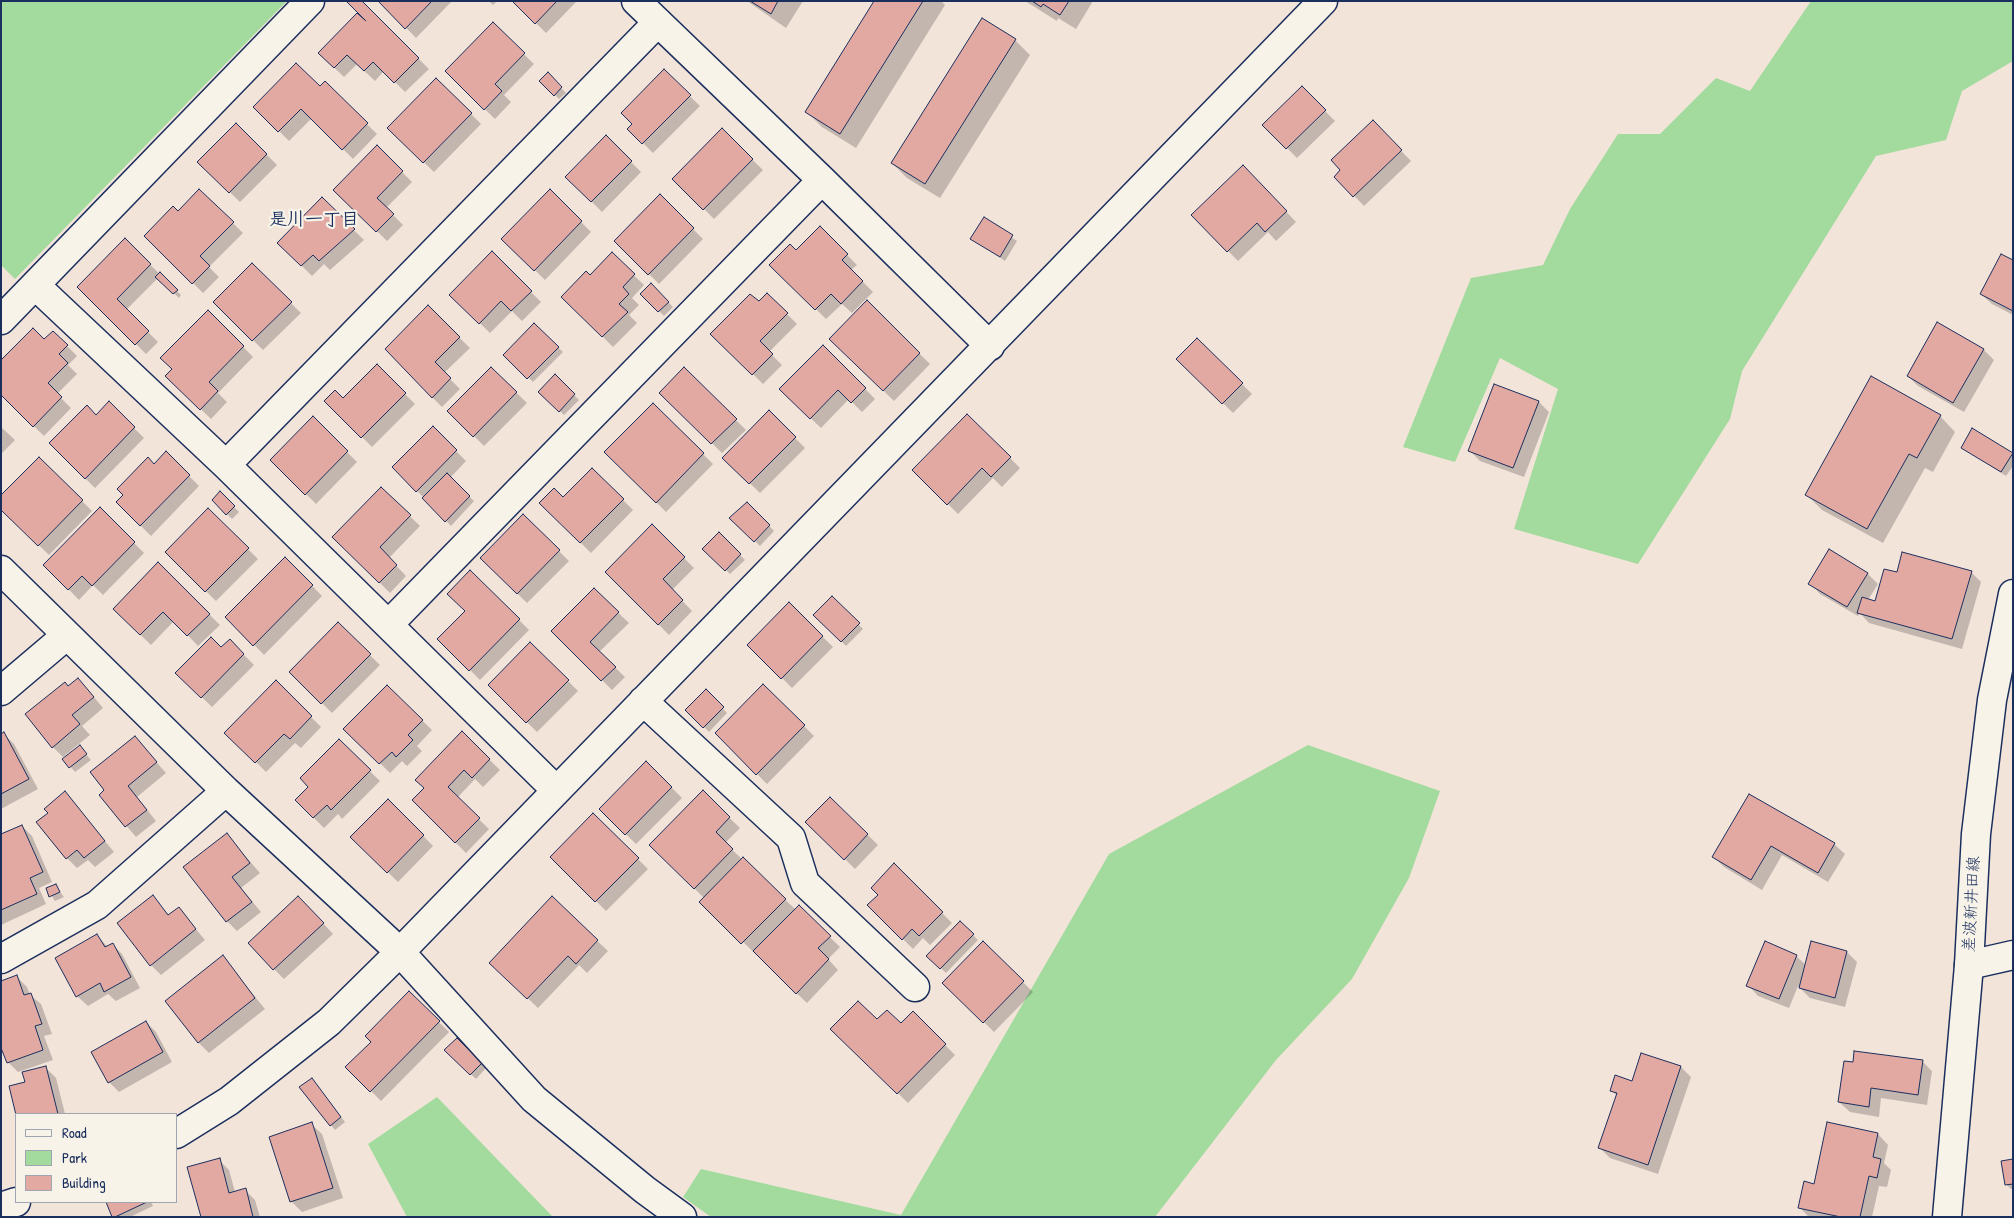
<!DOCTYPE html>
<html>
<head>
<meta charset="utf-8">
<style>
	body { margin:0 }
	#map { position:relative; width:2014px; height:1218px; overflow:hidden; background:#f3e4da; font-family:"Patrick Hand",sans-serif }
	canvas { display:block }
	.frame { position:absolute; inset:0; border:2px solid #1b2f5e; pointer-events:none }
	.legend { position:absolute; left:15px; top:1113px; width:162px; height:90px; box-sizing:border-box; background:#f7f3e8; border:1px solid #9fa5b1; margin:0; padding:6px 9px; list-style:none; font-size:15px; color:#1b2f5e }
	.legend li { display:flex; align-items:center; gap:10px; height:25px }
	.legend b { width:25px; border:1px solid #9fa5b1 }
</style>
</head>
<body>
<div id="map">
<canvas width="2014" height="1218"></canvas>
<div class="frame"></div>
<ul class="legend">
<li><b style="height:6px;background:#f7f3e8"></b>Road</li>
<li><b style="height:14px;background:#a3da9d"></b>Park</li>
<li><b style="height:14px;background:#e2a8a2"></b>Building</li>
</ul>
</div>
<script>
const ctx = document.querySelector('canvas').getContext('2d');
ctx.lineJoin = 'round';
function fill(path, color) {
  ctx.fillStyle = color;
  ctx.fill(path, 'evenodd');
}
function toPath(rows) {
  const path = new Path2D();
  for (const r of rows) {
    path.moveTo(r[0], r[1]);
    for (let i = 2; i < r.length; i += 2) path.lineTo(r[i], r[i + 1]);
  }
  return path;
}
function strokePath(path, color, width, dash) {
  ctx.strokeStyle = color;
  ctx.lineWidth = width;
  ctx.lineCap = dash ? 'butt' : 'round';
  ctx.setLineDash(dash || []);
  ctx.stroke(path);
}
function drawText(font, color, halo, rows, align = 'center') {
  ctx.font = font + ' "Patrick Hand","Klee One",sans-serif';
  ctx.lineWidth = 4.5;
  ctx.setLineDash([]);
  ctx.textBaseline = 'middle';
  ctx.strokeStyle = halo;
  ctx.fillStyle = color;
  for (const [text, x, y, turn = 0] of rows) {
    ctx.save();
    ctx.translate(x, y);
    ctx.rotate((+turn || 0) * Math.PI / 180);
    ctx.textAlign = isNaN(turn) ? turn : align;
    if (halo) ctx.strokeText(text, 0, 0);
    ctx.fillText(text, 0, 0);
    ctx.restore();
  }
}
const green = toPath([
	[1,1,287,1,15,279,1,265],
	[1811,1,2013,1,2013,61,1962,91,1946,140,1876,156,1742,371,1730,419,1638,564,1514,529,1558,389,1500,358,1455,462,1403,447,1471,278,1543,265,1570,209,1618,134,1660,134,1716,78,1750,91],
	[1308,745,1440,791,1409,878,1352,979,1276,1060,1155,1217,711,1217,683,1197,701,1169,901,1215,1109,854],
	[437,1097,553,1217,407,1217,368,1144]
]);
const shadow = toPath([
	[360,1,429,69,405,92,384,71,375,81,357,64,344,77,319,53,359,13],
	[380,1,452,1,416,38],
	[489,1,497,1,493,5],
	[514,1,577,1,546,33],
	[747,1,803,1,786,28],
	[876,1,941,1,945,5,856,148,822,127,807,112],
	[1025,1,1093,1,1076,29,1058,18,1057,21],
	[493,24,534,64,504,95,511,102,495,119,446,71],
	[1015,40,1030,55,940,198,907,178,892,163],
	[664,71,700,106,653,153,629,129],
	[548,74,566,93,559,99,541,81],
	[436,79,481,124,434,172,388,128],
	[325,83,377,134,353,159,312,118,289,141,255,107,320,88],
	[1302,88,1335,121,1297,158,1264,125],
	[1373,122,1411,161,1364,206,1336,177],
	[236,124,277,165,240,202,199,162],
	[722,130,763,170,714,219,674,179],
	[606,137,641,172,602,212,567,177],
	[377,147,412,182,386,208,403,225,387,241,335,190],
	[1243,166,1296,222,1276,241,1268,232,1238,261,1193,215],
	[199,190,243,233,209,267,219,277,203,293,146,236,178,212],
	[550,191,591,232,545,280,503,239],
	[660,196,703,239,659,284,616,241],
	[322,199,364,240,330,270,324,264,312,276,279,243],
	[984,219,1017,241,1005,261,972,239],
	[820,228,857,265,851,270,873,292,852,313,842,304,826,319,771,265,796,252],
	[125,240,181,295,179,298,158,278,126,310,158,342,146,354,79,287],
	[492,253,541,302,522,321,512,311,490,333,451,295],
	[612,254,644,285,632,298,639,305,629,315,637,323,613,347,563,297,590,277],
	[2013,261,2013,315,1992,304,1981,294],
	[252,265,301,313,263,350,215,302],
	[651,285,673,307,664,316,642,294],
	[767,294,797,324,769,352,782,365,763,384,712,334,759,303],
	[867,302,930,364,894,401,831,339],
	[428,307,470,348,444,373,460,389,442,407,432,397],
	[208,311,253,357,218,393,227,402,211,419,167,376,174,369],
	[1938,324,1984,350,1994,360,1964,412,1918,386,1908,376],
	[534,325,563,352,533,382,505,355],
	[53,332,77,356,68,365,77,374,57,394,71,408,44,436,1,394],
	[1197,339,1252,394,1233,413,1178,359],
	[823,346,875,399,862,412,849,399,821,428,780,389],
	[377,366,415,404,372,447,326,401,343,400],
	[491,368,527,403,484,446,449,411],
	[684,369,746,430,722,453,661,393],
	[555,376,579,400,564,415,540,392],
	[1539,402,1549,412,1524,477,1480,461,1470,451],
	[109,403,144,438,95,488,50,443,96,416],
	[653,404,713,464,666,512,606,452],
	[769,412,805,448,760,493,724,458],
	[967,415,1020,468,1002,487,993,478,958,514,914,470],
	[1940,416,1955,432,1933,472,1925,468,1883,543,1822,510,1807,495],
	[313,418,357,462,316,504,272,460],
	[1,427,15,440,1,454],
	[433,428,466,461,450,478,474,501,451,526,394,467],
	[1962,447,2012,454,2013,466,2006,476],
	[166,453,199,486,151,536,117,502],
	[39,458,92,511,49,555,1,508],
	[592,469,633,510,591,553,541,503,563,499],
	[381,488,420,526,389,558,406,576,390,593,334,537],
	[220,493,239,512,232,519,213,500],
	[747,503,774,531,760,546,731,518],
	[100,509,144,553,103,595,93,585,79,600,45,565],
	[208,510,258,559,216,601,166,552],
	[523,516,569,561,527,603,481,558],
	[652,526,694,568,672,590,692,611,669,635,606,572],
	[719,534,745,560,730,574,704,549],
	[1829,551,1868,574,1878,584,1868,600,1876,602,1898,574,1971,572,1981,582,1962,649,1869,623,1860,613,1858,616,1820,594,1810,583],
	[285,558,322,596,264,655,227,617],
	[158,564,220,625,198,646,174,621,151,645,114,609],
	[470,571,529,630,480,680,439,639,466,611],
	[594,590,629,623,599,652,625,677,612,690,553,631],
	[832,598,863,629,846,646,815,615],
	[789,604,833,647,792,688,749,645],
	[338,624,380,665,332,713,291,672],
	[230,641,254,665,212,707,177,673,222,649],
	[530,643,578,691,537,732,489,685],
	[276,682,321,727,301,748,295,743,266,772,226,732],
	[763,685,814,736,767,784,716,733],
	[387,686,432,730,417,746,422,751,407,766,402,761,390,773,345,729],
	[69,687,88,690,103,708,82,726,90,735,63,757,53,747],
	[706,691,727,713,709,732,687,710],
	[462,733,500,770,483,787,475,779,457,798,489,829,466,853,413,800,425,789],
	[4,734,14,744,38,789,1,809,1,735],
	[135,738,166,773,137,797,156,821,136,837,100,795,106,790],
	[339,741,380,781,342,819,338,814,324,828,296,800,310,787],
	[84,752,91,760,75,772,64,759],
	[646,762,682,798,636,844,600,809],
	[703,792,740,828,725,843,796,910,799,907,840,947,828,959,838,970,807,1003,701,902,704,898,651,845],
	[65,793,114,852,95,867,88,860,77,868,67,858,49,813],
	[1749,795,1834,844,1845,854,1828,882,1782,855,1762,890,1724,867,1714,857],
	[830,798,878,845,855,869,807,822],
	[388,800,433,846,398,882,352,837],
	[593,815,648,869,606,911,552,857],
	[22,826,32,836,52,882,39,888,46,904,1,925,1,836],
	[227,835,260,873,241,888,261,912,237,931,227,921],
	[894,865,952,923,930,945,923,938,913,949,869,905,879,895],
	[55,885,64,897,55,901,47,889],
	[152,897,170,916,179,909,205,940,161,975,151,965],
	[552,898,608,951,587,973,579,965,538,1008,501,973],
	[309,908,333,934,284,979,274,969],
	[960,922,978,940,946,973,928,956],
	[97,936,108,947,112,944,122,954,140,988,116,1001,108,994,88,1006,77,996],
	[983,943,1033,992,994,1032,944,983],
	[1847,952,1857,962,1845,1007,1810,998,1798,986,1789,1008,1758,996,1748,985,1796,956,1806,965],
	[222,957,265,1009,209,1053,199,1043],
	[17,977,27,987,30,995,41,1004,52,1034,44,1036,53,1060,18,1072,8,1062],
	[409,993,449,1032,381,1101,347,1067,373,1042],
	[913,1013,955,1055,908,1103,832,1029,877,1021,901,1025],
	[146,1022,156,1032,172,1062,119,1092,109,1082],
	[457,1039,486,1068,476,1079,446,1050],
	[1642,1054,1681,1067,1691,1077,1658,1174,1610,1158,1600,1148,1617,1096,1611,1090,1633,1082],
	[1922,1061,1932,1071,1927,1105,1881,1098,1879,1117,1850,1112,1839,1102],
	[45,1067,56,1078,65,1114,17,1114,26,1083],
	[316,1084,345,1122,335,1130,301,1088],
	[311,1124,322,1134,343,1198,302,1212,291,1201],
	[1878,1134,1888,1145,1884,1163,1891,1170,1887,1187,1879,1186,1872,1217,1809,1217,1799,1207,1815,1185],
	[219,1160,229,1170,235,1192,245,1190,255,1200,260,1217,202,1217],
	[2013,1160,2013,1189,2011,1189,2006,1184],
	[109,1202,151,1202,153,1206,130,1217,114,1217,107,1203]
]);
const building = toPath([
	[346,1,362,1,419,58,394,83,373,62,364,71,347,55,334,68,318,53,357,13,366,21,346,1],
	[378,1,432,1,405,29,378,1],
	[512,1,557,1,535,24,512,1],
	[750,1,778,1,771,14,750,1],
	[874,1,923,1,840,134,805,112,874,1],
	[1032,1,1069,1,1060,15,1043,4,1041,7,1032,1],
	[982,18,1016,39,925,184,891,163,982,18],
	[493,22,525,53,495,84,502,91,484,110,445,71,493,22],
	[296,63,320,86,325,81,368,123,342,150,301,109,278,132,253,107,296,63],
	[664,69,691,95,642,144,627,129,632,124,621,113,664,69],
	[548,72,562,87,554,96,539,81,548,72],
	[436,78,472,113,423,163,387,128,436,78],
	[1302,86,1326,110,1286,149,1262,125,1302,86],
	[1373,120,1402,150,1353,197,1334,177,1340,170,1331,160,1373,120],
	[236,123,267,154,229,193,197,162,236,123],
	[722,128,753,159,703,210,672,179,722,128],
	[606,135,632,161,591,202,565,177,606,135],
	[377,145,403,171,377,198,394,214,376,232,333,190,377,145],
	[1243,165,1287,211,1265,232,1257,223,1227,252,1191,215,1243,165],
	[199,189,234,222,200,256,210,266,192,284,144,236,173,206,178,211,199,189],
	[550,189,582,221,534,271,501,239,550,189],
	[660,194,694,228,648,275,614,241,660,194],
	[322,197,355,229,319,261,313,255,301,266,277,243,322,197],
	[984,217,1013,235,1000,257,970,239,984,217],
	[820,226,848,254,842,260,863,281,841,304,831,294,815,310,769,265,790,244,796,250,820,226],
	[125,238,151,264,117,299,149,331,135,345,77,287,125,238],
	[492,251,532,291,511,311,501,301,479,324,449,295,492,251],
	[612,252,635,274,623,287,629,294,619,304,628,312,602,337,561,297,586,271,590,275,612,252],
	[2001,254,2013,260,2013,311,1980,294,2001,254],
	[252,263,292,302,252,341,213,302,252,263],
	[160,272,178,290,173,294,155,277,160,272],
	[651,283,669,302,658,312,640,294,651,283],
	[767,293,788,313,760,341,773,354,752,375,710,334,750,294,759,301,767,293],
	[867,300,920,353,883,391,829,339,867,300],
	[428,305,460,337,435,362,451,378,432,398,385,349,428,305],
	[208,310,244,346,209,382,218,391,200,410,165,376,172,369,160,358,208,310],
	[1937,322,1984,349,1953,403,1907,376,1937,322],
	[534,323,559,347,527,379,503,355,534,323],
	[33,328,44,339,53,331,68,345,59,354,68,363,48,383,62,397,33,427,1,395,1,360,33,328],
	[1197,338,1243,383,1222,404,1176,359,1197,338],
	[823,345,866,388,851,403,838,390,810,419,779,389,823,345],
	[377,364,406,393,361,438,324,401,335,390,343,398,377,364],
	[491,367,517,392,473,437,447,411,491,367],
	[684,367,737,419,711,444,659,393,684,367],
	[555,374,575,394,559,412,538,392,555,374],
	[1871,376,1941,415,1917,458,1909,454,1867,529,1805,495,1871,376],
	[1494,384,1539,401,1513,468,1468,451,1494,384],
	[109,401,135,427,85,479,49,443,87,405,96,415,109,401],
	[653,403,704,453,656,503,604,452,653,403],
	[769,410,796,437,749,484,722,458,769,410],
	[967,414,1011,457,991,477,982,468,947,505,912,470,967,414],
	[313,416,348,451,305,495,270,460,313,416],
	[433,426,457,450,416,492,392,467,433,426],
	[1972,428,2013,453,2001,472,1961,448,1972,428],
	[166,451,190,475,140,526,116,502,123,495,117,489,148,457,154,464,166,451],
	[39,457,83,500,38,546,1,510,1,495,39,457],
	[592,468,624,499,580,543,539,503,554,488,563,497,592,468],
	[447,473,470,496,445,522,422,498,447,473],
	[381,487,411,515,380,547,397,565,379,583,332,537,381,487],
	[220,491,235,506,226,515,212,500,220,491],
	[747,502,770,525,754,542,729,518,747,502],
	[100,507,135,542,92,586,82,576,68,590,43,565,100,507],
	[208,508,249,548,205,592,165,552,208,508],
	[523,514,560,550,517,594,480,558,523,514],
	[652,524,685,557,663,579,683,600,658,625,605,572,652,524],
	[719,532,741,554,725,571,702,549,719,532],
	[1829,549,1868,573,1847,607,1808,584,1829,549],
	[1902,552,1972,571,1952,639,1857,613,1862,597,1875,601,1884,569,1897,572,1902,552],
	[285,557,313,585,253,646,225,617,285,557],
	[158,562,210,614,187,636,163,612,140,635,113,609,158,562],
	[470,570,520,619,469,671,437,639,465,611,447,594,470,570],
	[594,588,619,612,590,642,616,667,601,681,551,631,594,588],
	[832,596,860,623,841,642,813,615,832,596],
	[789,602,823,636,781,679,747,645,789,602],
	[338,622,371,654,321,704,289,672,338,622],
	[211,637,221,647,230,639,244,654,201,698,175,673,211,637],
	[530,642,569,680,526,723,488,685,530,642],
	[78,678,94,697,72,715,80,724,52,748,25,714,65,682,68,686,78,678],
	[276,680,312,716,290,739,284,734,255,763,224,733,276,680],
	[763,684,805,725,756,775,715,733,763,684],
	[387,685,423,720,408,735,413,740,396,757,392,752,379,764,343,729,387,685],
	[706,689,724,707,703,728,685,710,706,689],
	[462,731,490,759,472,778,464,770,448,787,480,818,455,843,412,800,424,788,415,780,462,731],
	[4,732,29,779,1,794,1,734,4,732],
	[135,736,157,762,128,786,147,810,125,827,99,795,104,790,90,772,135,736],
	[339,739,371,770,331,810,327,805,313,818,295,800,308,787,300,778,339,739],
	[80,745,87,754,69,768,62,759,80,745],
	[646,761,672,787,625,835,599,809,646,761],
	[703,790,730,817,716,832,733,849,694,889,649,845,703,790],
	[65,791,105,841,84,858,77,850,66,859,36,822,48,813,44,809,65,791],
	[1749,794,1835,843,1818,873,1771,846,1751,880,1712,857,1749,794],
	[830,797,868,834,844,860,805,822,830,797],
	[388,799,424,835,387,873,350,837,388,799],
	[593,813,639,858,595,902,550,857,593,813],
	[22,825,43,872,30,878,37,894,1,910,1,834,22,825],
	[227,833,250,863,232,877,252,902,226,922,183,867,227,833],
	[743,857,786,899,741,944,699,902,743,857],
	[894,863,943,912,919,936,912,929,902,940,867,905,878,895,871,888,894,863],
	[56,884,60,892,49,897,46,888,56,884],
	[153,895,168,915,179,907,196,929,150,966,117,923,153,895],
	[298,896,324,923,273,970,248,943,298,896],
	[552,896,598,940,576,964,568,956,527,999,489,963,552,896],
	[799,905,831,936,818,948,829,959,796,994,753,951,799,905],
	[960,921,974,934,940,969,926,956,960,921],
	[97,934,105,947,113,943,131,977,104,992,100,983,76,997,55,958,97,934],
	[983,941,1024,981,983,1023,942,983,983,941],
	[1765,941,1797,955,1779,999,1746,986,1765,941],
	[1811,941,1847,951,1835,998,1799,988,1811,941],
	[223,955,255,998,198,1043,165,1001,223,955],
	[17,975,24,995,31,993,42,1024,35,1026,43,1050,7,1063,1,1048,1,981,17,975],
	[409,991,440,1021,370,1092,345,1067,371,1042,365,1036,409,991],
	[858,1001,877,1019,887,1010,901,1023,913,1011,946,1044,897,1094,830,1029,858,1001],
	[146,1021,163,1052,108,1083,91,1052,146,1021],
	[457,1038,482,1063,470,1075,444,1050,457,1038],
	[1854,1051,1923,1060,1918,1095,1871,1088,1869,1107,1838,1102,1844,1061,1853,1062,1854,1051],
	[1641,1053,1681,1066,1648,1165,1598,1148,1617,1093,1610,1091,1615,1075,1632,1081,1641,1053],
	[46,1066,58,1114,16,1115,9,1086,25,1082,22,1072,46,1066],
	[312,1078,341,1117,330,1126,299,1087,312,1078],
	[312,1122,333,1188,290,1202,269,1137,312,1122],
	[1827,1122,1878,1133,1873,1157,1881,1159,1877,1178,1869,1176,1860,1217,1841,1217,1798,1208,1804,1181,1814,1184,1827,1122],
	[220,1158,229,1193,246,1188,253,1217,201,1217,187,1167,220,1158],
	[2013,1159,2013,1184,2005,1185,2001,1161,2013,1159],
	[106,1202,147,1202,115,1217,112,1217,106,1202]
]);
const street = toPath([
	[636,1,822,180,990,346],
	[35,285,226,465,556,790],
	[1,320,310,1],
	[226,465,658,22],
	[1,570,226,791,400,952,534,1099,645,1190,682,1217],
	[389,624,822,180],
	[1,691,67,635],
	[643,701,791,838,805,883,915,987],
	[1,959,97,905,226,791],
	[1969,965,2013,955],
	[176,1134,229,1101,329,1022,400,952,1323,1],
	[1,1207,16,1202]
]);
const secondary = toPath([
	[1947,1217,1969,965,1976,834,1992,700,2013,594]
]);
const streetNames = [
	["差波新井田線",1972,904,-87]
];
const neighbourhoodNames = [
	["是川一丁目",314,220]
];
fill(green, '#a3da9d');
fill(shadow, '#0003');
fill(building, '#e2a8a2');
strokePath(building, '#1b2f5e', 1);
strokePath(street, '#1b2f5e', 31);
strokePath(secondary, '#1b2f5e', 31);
strokePath(street, '#f7f3e8', 28);
strokePath(secondary, '#f7f3e8', 28);
drawText('16px', '#1b2f5e', '#f7f3e8', streetNames);
drawText('bold 18px', '#1b2f5e', '#f7f3e8', neighbourhoodNames);
</script>
</body>
</html>
